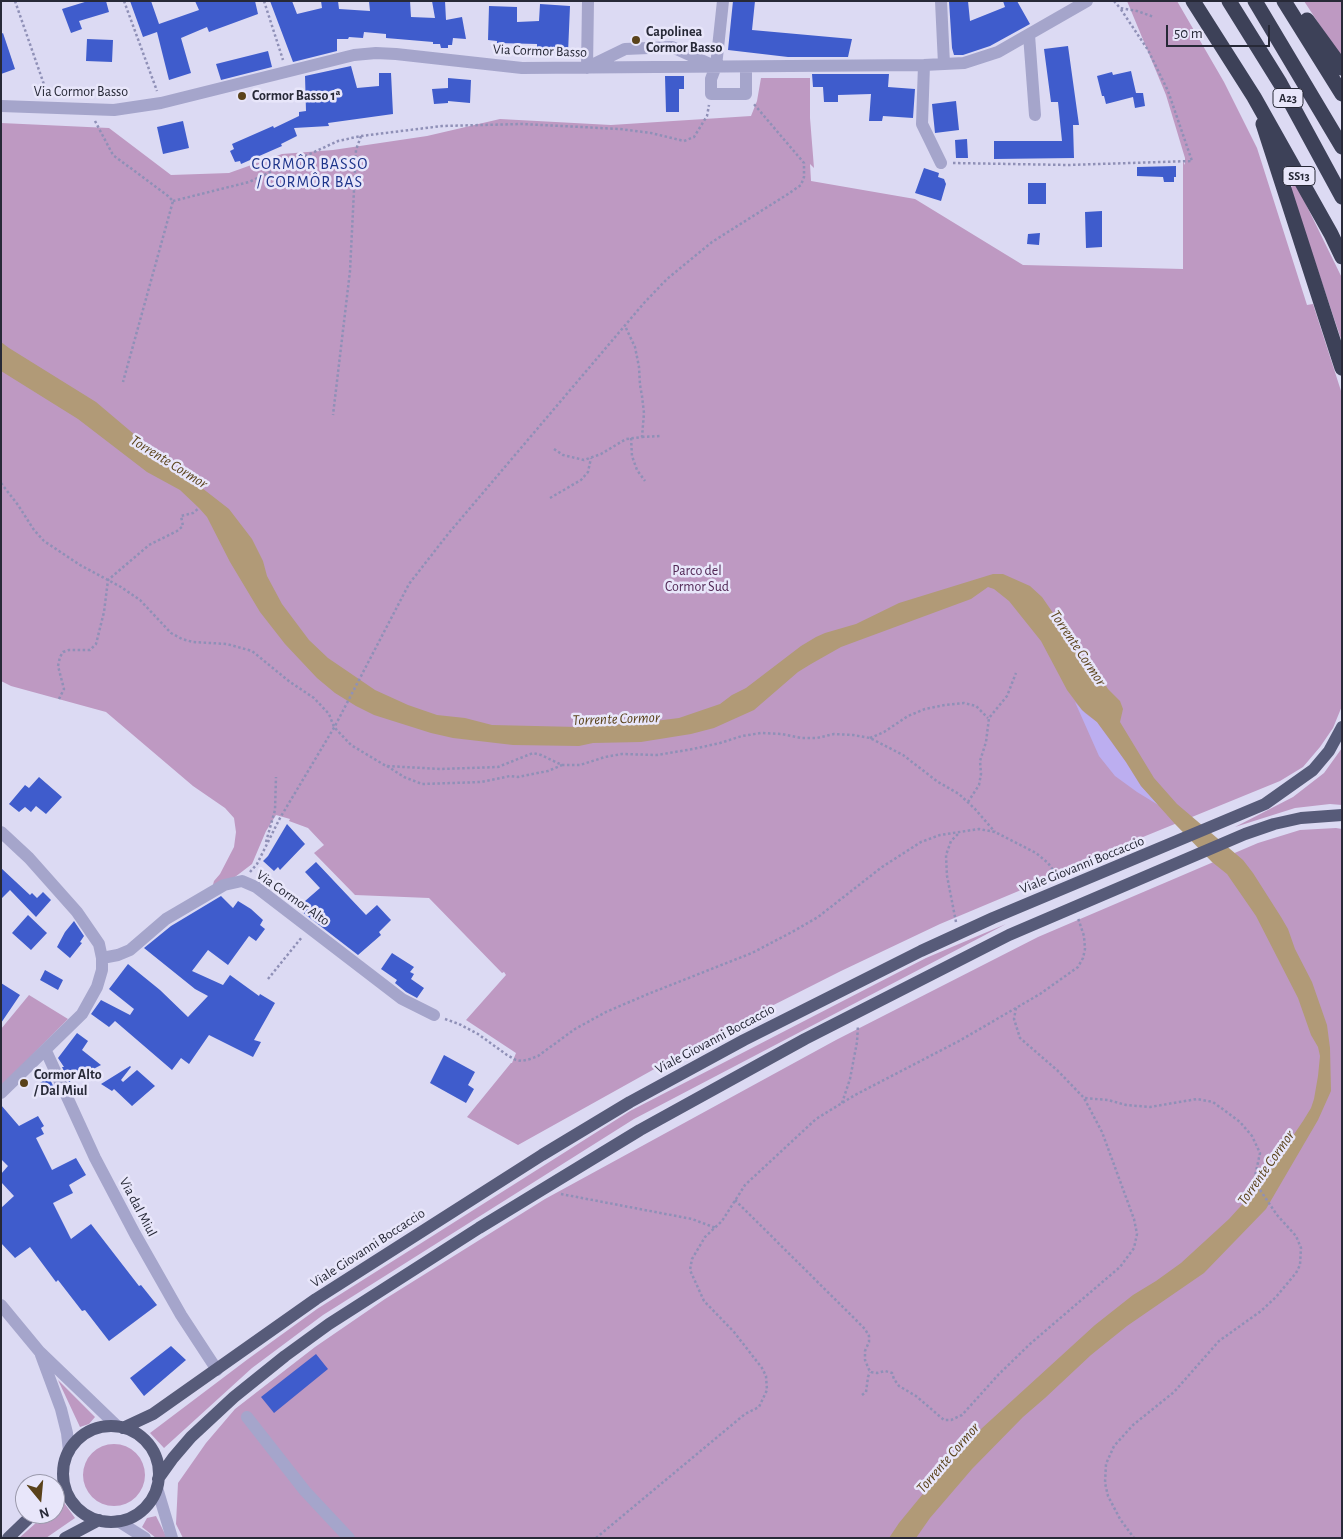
<!DOCTYPE html>
<html>
<head>
<meta charset="utf-8">
<style>
	body { margin:0 }
	#map { position:relative; width:1343px; height:1539px; overflow:hidden; background:#dcdaf3; font-family:"Alegreya Sans",sans-serif }
	canvas { display:block }
	.frame { position:absolute; inset:0; border:2px solid #272937; pointer-events:none }
	.north { position:absolute; left:15px; top:1474px; width:50px; height:50px; box-sizing:border-box; background:#e8e6fa; border:1px solid #9b9aac; border-radius:50%; rotate:163deg; font-size:14px; font-weight:700; line-height:20px; text-align:center; color:#272937 }
	.north::after { content:''; display:block; margin:auto; width:18px; height:22px; background:#5a421a; clip-path:polygon(50% 0,100% 100%,50% 72%,0 100%) }
	.scale { position:absolute; left:1166px; top:25px; width:104px; height:22px; box-sizing:border-box; border:2px solid #272937; border-top:0; padding-left:6px; font-size:15px; line-height:18px; white-space:nowrap; color:#272937; -webkit-text-stroke:4px #e8e6fa; paint-order:stroke }
</style>
</head>
<body>
<div id="map">
<canvas width="1343" height="1539"></canvas>
<div class="frame"></div>
<div class="north">N</div>
<div class="scale">50 m</div>
</div>
<script>
const ctx = document.querySelector('canvas').getContext('2d');
ctx.lineJoin = 'round';
function fill(path, color) {
  ctx.fillStyle = color;
  ctx.fill(path, 'evenodd');
}
function toPath(rows) {
  const path = new Path2D();
  for (const r of rows) {
    if (r.length === 3) {
      path.moveTo(r[0] + r[2], r[1]);
      path.arc(r[0], r[1], r[2], 0, 2 * Math.PI);
      continue;
    }
    path.moveTo(r[0], r[1]);
    for (let i = 2; i < r.length; i += 2) path.lineTo(r[i], r[i + 1]);
  }
  return path;
}
function strokePath(path, color, width, dash) {
  ctx.strokeStyle = color;
  ctx.lineWidth = width;
  ctx.lineCap = dash ? 'butt' : 'round';
  ctx.setLineDash(dash || []);
  ctx.stroke(path);
}
function drawText(font, color, halo, rows, align = 'center') {
  ctx.font = font + ' "Alegreya Sans",sans-serif';
  ctx.lineWidth = 5;
  ctx.setLineDash([]);
  ctx.textBaseline = 'middle';
  ctx.strokeStyle = halo;
  ctx.fillStyle = color;
  for (const [text, x, y, turn = 0] of rows) {
    ctx.save();
    ctx.translate(x, y);
    ctx.rotate((+turn || 0) * Math.PI / 180);
    ctx.textAlign = isNaN(turn) ? turn : align;
    if (halo) ctx.strokeText(text, 0, 0);
    ctx.fillText(text, 0, 0);
    ctx.restore();
  }
}
const green = toPath([
	[1127,1,1177,1,1224,82,1257,148,1307,305,1313,304,1342,394,1342,706,1333,728,1320,747,1303,767,1280,781,1050,875,1052,877,940,924,841,971,728,1028,518,1145,467,1117,511,1063,512,1063,516,1053,466,1020,506,975,504,972,502,973,429,898,355,895,314,853,324,845,308,828,289,821,290,819,276,815,266,831,252,864,235,877,212,888,214,881,220,874,234,847,236,832,234,818,225,808,193,786,106,712,11,686,1,681,1,123,109,128,171,175,229,173,282,154,333,150,427,136,500,119,611,125,751,116,757,101,761,78,810,78,810,118,814,168,810,164,811,181,915,199,1023,265,1183,269,1183,161,1185,165,1185,158,1166,95],
	[1304,1,1342,1,1342,57,1334,47],
	[1293,186,1297,186,1342,278,1342,342,1290,188],
	[1342,748,1342,805,1330,804,1295,808,1235,827,1293,797,1324,773],
	[1336,828,1342,829,1342,1538,183,1538,176,1524,178,1483,206,1443,235,1409,315,1347,385,1299,545,1199,836,1040,1038,937,1258,843,1300,830],
	[1006,924,634,1119,323,1315,252,1368,164,1448,150,1433,248,1359,317,1309,630,1111,926,958],
	[29,995,68,1019,1,1086,1,1029],
	[58,1380,95,1417,89,1424,80,1427],
	[114,1475,31],
	[62,1500,75,1518,46,1538,19,1538,46,1514,55,1514,55,1507],
	[156,1516,167,1538,156,1538,142,1527,147,1518]
]);
const sand = toPath([
	[1075,702,1085,713,1097,722,1126,762,1141,786,1160,806,1137,792,1115,776,1099,756],
	[1277,1160,1259,1186,1240,1205,1254,1181]
]);
const water = toPath([
	[1,342,9,348,96,402,148,446,229,509,252,539,263,561,267,576,282,604,309,640,328,658,375,690,408,705,437,715,465,718,492,725,578,727,639,723,679,718,720,704,732,695,746,688,801,646,816,637,825,633,856,624,899,603,993,574,1003,574,1030,586,1042,597,1080,652,1100,676,1108,689,1120,701,1123,709,1120,722,1154,778,1177,804,1243,860,1253,873,1281,917,1288,929,1295,949,1312,982,1327,1025,1330,1048,1331,1091,1318,1120,1266,1209,1204,1273,1127,1326,1091,1355,1045,1398,1023,1417,972,1469,930,1518,916,1538,889,1538,899,1523,945,1467,981,1429,1095,1325,1133,1295,1156,1281,1181,1263,1229,1219,1259,1186,1303,1121,1311,1108,1314,1099,1318,1076,1320,1056,1318,1047,1311,1035,1298,998,1256,916,1227,874,1212,862,1175,824,1141,786,1126,762,1111,741,1097,722,1082,710,1067,690,1041,641,1009,601,994,589,988,587,971,599,841,647,811,664,798,672,754,710,714,728,691,734,641,742,593,743,579,746,513,745,453,738,431,733,374,715,356,706,335,693,317,678,285,644,260,612,230,562,207,517,199,508,180,490,147,472,78,419,1,371]
]);
const building = toPath([
	[88,1,106,1,109,12,79,21,82,29,71,33,62,9],
	[130,1,151,1,159,24,199,10,195,1,255,1,258,14,209,32,207,27,181,38,191,73,169,80,157,32,143,37],
	[270,1,292,1,297,14,322,8,321,1,338,1,339,9,370,11,369,1,410,1,411,17,435,18,432,1,445,1,446,20,462,17,466,39,453,38,452,45,448,45,448,48,441,48,440,44,433,44,433,42,386,38,386,34,364,32,363,38,349,37,348,39,337,39,337,51,293,62],
	[733,1,755,1,752,30,852,39,848,57,788,57,728,50],
	[949,1,968,1,970,21,1005,7,1003,1,1017,1,1030,24,990,46,963,55,954,55,952,48],
	[540,4,570,6,568,53,537,52,537,44,497,43,497,41,488,40,489,6,517,7,517,22,539,21],
	[3,33,15,69,1,74,1,34],
	[87,39,113,40,112,62,86,61],
	[1068,46,1079,125,1073,125,1074,158,994,159,994,141,1062,141,1058,102,1051,102,1044,49],
	[268,51,272,67,221,80,216,64],
	[351,66,357,88,379,86,379,73,391,73,393,114,328,123,329,126,294,128,297,136,281,144,282,146,241,164,240,161,235,162,230,151,234,149,232,144,273,126,274,128,299,116,299,112,306,111,305,76],
	[1131,71,1136,93,1143,93,1145,106,1135,108,1133,97,1106,104,1104,96,1102,96,1097,76,1112,72,1113,75],
	[812,74,889,74,888,87,915,89,913,118,883,116,882,121,869,121,871,94,838,95,838,102,824,102,823,87,813,87],
	[665,76,684,76,684,89,679,89,679,112,666,112],
	[448,78,471,80,470,103,448,101,448,103,434,104,432,89,448,88],
	[956,101,959,130,935,133,932,104],
	[183,121,189,148,163,154,157,127],
	[967,139,968,158,956,158,955,140],
	[1176,166,1176,177,1174,177,1174,182,1164,182,1163,177,1137,176,1137,167],
	[924,168,939,173,938,177,944,179,946,184,941,201,915,193],
	[1028,183,1046,183,1046,204,1028,204],
	[1102,211,1102,247,1086,248,1085,212],
	[1040,233,1039,245,1027,244,1028,234],
	[39,777,62,797,46,814,36,806,31,812,25,807,19,812,9,804,25,785,29,788],
	[287,824,305,844,280,870,278,867,274,871,263,861,268,856],
	[316,862,366,915,377,905,391,920,379,932,381,935,358,955,297,908,320,888,305,872],
	[1,868,30,895,32,893,37,898,43,892,51,900,36,917,10,890,1,899],
	[221,896,233,908,238,901,251,909,263,920,260,925,265,929,256,941,249,936,228,965,208,950,192,971,223,985,230,975,259,996,260,994,275,1003,254,1040,261,1042,253,1057,209,1035,189,1064,181,1058,172,1070,115,1021,109,1027,91,1014,101,1000,130,1015,134,1009,109,989,128,964,160,990,188,1017,208,996,195,989,144,948,171,926],
	[28,915,47,933,31,950,12,933],
	[74,921,84,936,80,942,82,943,70,958,57,947,65,932],
	[392,953,414,967,410,972,414,974,411,979,424,988,417,998,406,992,395,983,397,980,381,969],
	[45,970,63,980,58,990,40,980],
	[1,983,20,995,1,1023],
	[77,1033,88,1041,82,1050,101,1065,69,1082,62,1067,64,1067,58,1058],
	[444,1055,475,1072,468,1085,474,1089,466,1103,430,1083],
	[130,1066,131,1067,121,1080,123,1082,137,1070,155,1086,132,1106,114,1089,112,1091,101,1084],
	[48,1075,55,1090,47,1094,40,1083,45,1080,44,1077],
	[1,1105,19,1126,38,1116,44,1126,41,1128,44,1134,36,1138,52,1170,76,1158,86,1175,69,1185,73,1193,53,1203,71,1239,91,1224,139,1286,141,1285,157,1305,109,1341,85,1310,82,1311,58,1280,56,1282,30,1247,15,1258,1,1243,1,1208,14,1196,1,1182,1,1174,8,1166,1,1159],
	[171,1346,186,1360,144,1396,130,1378],
	[316,1354,328,1369,274,1413,261,1397]
]);
const path = toPath([
	[15,1,48,96],
	[124,1,157,91],
	[264,1,283,60],
	[1114,1,1120,8,1137,11,1154,17],
	[95,121,113,155,168,196,173,201,123,382],
	[361,136,442,126,521,124,620,129,651,133,684,141,694,137,699,129,707,116,709,105],
	[953,163,1068,165,1192,161,1168,91,1148,50,1120,8],
	[173,201,249,182,338,141,361,136,356,150,350,271,333,415],
	[642,437,661,436],
	[631,438,632,456,637,470,645,481],
	[554,449,563,455,584,460,601,454,626,439,642,437,644,413,642,396,640,385,639,367,635,347,625,326],
	[1,483,18,505,34,530,44,541,80,565,121,587,140,600,171,633,182,639,193,642,227,644,252,651,290,682,314,698,329,714,334,727,351,745,386,766,441,769,498,767,533,753,541,755,562,765,580,765,605,757,622,754,657,755,693,749,720,743,742,736,761,733,782,734,801,738,817,738,834,734,853,735,870,738,903,755,938,782,959,794,975,809,995,832],
	[550,498,581,480,588,472,591,458],
	[59,699,64,689,58,666,60,657,63,652,69,650,90,650,96,644,104,612,108,580,149,545,177,531,183,526,181,516,193,513,199,508],
	[870,738,884,732,908,716,925,709,945,705,964,703,976,706,988,718],
	[387,766,404,777,422,784,481,782,510,776,518,777,548,771,562,765],
	[968,802,979,785,981,774,980,761,986,742,989,718,1007,696,1016,673],
	[266,842,275,810,276,777],
	[250,872,257,864,280,818,335,726,409,584,448,534,644,303,667,279,712,242,788,194,801,185,804,177,804,163,753,103],
	[956,922,947,876,946,855,951,841,959,833],
	[268,979,302,937],
	[1016,1008,1014,1019,1020,1038,1058,1071,1084,1098,1108,1100,1126,1105,1150,1107,1197,1099,1213,1102,1240,1122,1252,1136,1260,1153,1254,1181,1277,1215,1296,1236,1301,1248,1300,1265,1296,1273,1276,1297,1261,1311,1219,1341,1174,1392,1133,1425,1114,1446,1106,1464,1105,1483,1108,1496,1120,1519,1134,1538],
	[445,1019,459,1024,478,1034,507,1055,516,1060,522,1061,530,1059,538,1056,575,1029,606,1012,648,994,752,953,792,932,818,917,882,867,921,842,940,835,979,829,995,832,1036,853,1048,863,1058,877],
	[842,1103,850,1079,857,1042,858,1025],
	[561,1194,692,1219,716,1228],
	[735,1200,865,1329,869,1336,869,1342,865,1351,865,1360,870,1372,877,1373,885,1371,892,1373,894,1379,899,1386,916,1396,944,1420,951,1420,962,1415,999,1374,1030,1344,1120,1267,1134,1248,1137,1234,1134,1219,1102,1132,1084,1098],
	[862,1395,866,1392,868,1377,870,1372],
	[596,1538,745,1414,759,1407,767,1390,766,1376,762,1368,734,1332,704,1301,690,1270,692,1259,705,1237,722,1221,745,1185,816,1119,855,1095,959,1041,1040,994,1078,967,1083,958,1085,949,1084,936,1078,918]
]);
const minor = toPath([
	[723,1,716,66,711,79,711,94,746,94,746,67],
	[941,1,944,64],
	[1029,35,1035,115],
	[924,65,922,124,941,163],
	[590,66,625,49,672,47,712,65],
	[587,68,588,1],
	[1,106,114,110,161,103,354,55,376,53,396,54,522,68,924,65,964,63,998,52,1087,1],
	[1,832,29,858,77,912,99,944,102,958,102,970,97,987,82,1014,1,1093],
	[102,958,118,955,130,950,166,919,224,885,242,881,256,887,402,999,434,1015],
	[46,1051,95,1158,135,1234,181,1315,217,1370],
	[1,1305,39,1351,117,1426],
	[41,1355,61,1409,67,1433,69,1451],
	[247,1417,305,1491,349,1538],
	[157,1488,172,1538],
	[118,1521,145,1538]
]);
const major = toPath([
	[111,1474,48],
	[123,1428,153,1414,316,1299,542,1155,630,1102,744,1040,921,951,993,918,1265,804,1313,770,1329,751,1342,727],
	[158,1479,173,1458,191,1437,234,1397,285,1356,329,1324,479,1228,640,1130,805,1039,1009,935,1245,834,1274,824,1301,818,1342,815],
	[8,1538,33,1514],
	[65,1538,99,1520]
]);
const highway = toPath([
	[1193,1,1254,97,1331,234,1342,257],
	[1229,1,1280,83,1342,197],
	[1255,1,1342,147],
	[1284,1,1342,94],
	[1307,20,1342,68],
	[1263,124,1342,368]
]);
const markers = [
	[636,40,5,"#5a421a"],
	[242,96,5,"#5a421a"],
	[24,1083,5,"#5a421a"]
];
const shields = [
	[1288,98,30],
	[1299,176,32]
];
const shieldNames = [
	["A23",1288,98],
	["SS13",1299,176]
];
const poiNames = [
	["Capolinea",646,32],
	["Cormor Basso",646,48],
	["Cormor Basso 1ª",252,96],
	["Cormor Alto",34,1075],
	["/ Dal Miul",34,1091]
];
const streetNames = [
	["Via Cormor Basso",540,51,2],
	["Via Cormor Basso",81,92],
	["Viale Giovanni Boccaccio",1082,865,-22],
	["Via Cormor Alto",293,898,35],
	["Viale Giovanni Boccaccio",715,1039,-28],
	["Via dal Miul",138,1207,62],
	["Viale Giovanni Boccaccio",368,1248,-33]
];
const parkNames = [
	["Parco del",697,571],
	["Cormor Sud",697,587]
];
const waterNames = [
	["Torrente Cormor",169,462,32],
	["Torrente Cormor",1078,648,56],
	["Torrente Cormor",616,719,-2],
	["Torrente Cormor",1266,1168,-55],
	["Torrente Cormor",948,1458,-49]
];
const quarterNames = [
	["CORMÔR BASSO",310,164],
	["/ CORMÔR BAS",310,182]
];
fill(green, '#be99c2');
fill(sand, '#bcaef0');
fill(water, '#b19a77');
fill(building, '#3f5ccc');
strokePath(path, '#8f90b7', 2.5, [2.5, 2.5]);
strokePath(minor, '#a5a5cb', 12);
strokePath(major, '#575b79', 12);
strokePath(highway, '#3d4158', 15);
for (const [x, y, r, color] of markers) {
  const dot = new Path2D();
  dot.arc(x, y, r, 0, 2 * Math.PI);
  ctx.fillStyle = color;
  ctx.fill(dot);
  strokePath(dot, '#e8e6fa', 2);
}
for (const [x, y, w] of shields) {
  const box = new Path2D();
  box.roundRect(x - w / 2, y - 9.5, w, 19, 4);
  ctx.fillStyle = '#e8e6fa';
  ctx.fill(box);
  strokePath(box, '#272937', 1);
}
drawText('bold 12px', '#272937', null, shieldNames);
drawText('bold 14px', '#272937', '#e8e6fa', poiNames, 'left');
drawText('14px', '#272937', '#e8e6fa', streetNames);
drawText('14px', '#522956', '#e8e6fa', parkNames);
drawText('italic 15px', '#5a421a', '#e8e6fa', waterNames);
ctx.letterSpacing = '1px';
drawText('16px', '#1c3389', '#e8e6fa', quarterNames);
ctx.letterSpacing = '0px';
</script>
</body>
</html>
